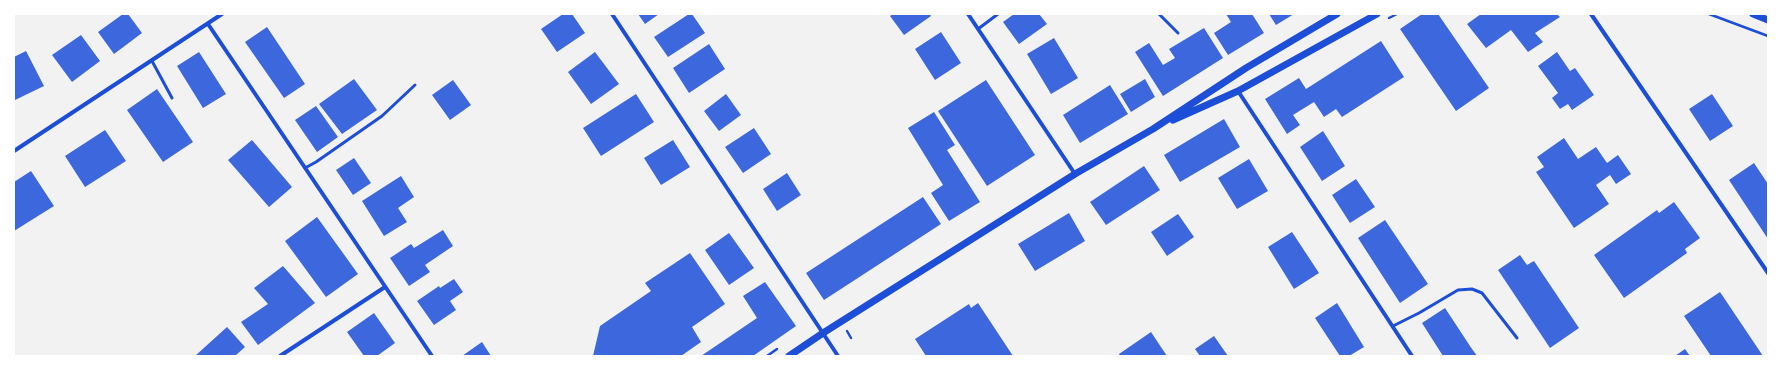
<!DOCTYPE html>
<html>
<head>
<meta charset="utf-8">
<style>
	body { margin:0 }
	#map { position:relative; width:1782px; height:370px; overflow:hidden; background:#f2f2f2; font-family:"Fira Sans Condensed",sans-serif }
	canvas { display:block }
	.frame { position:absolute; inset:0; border:15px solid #fff; pointer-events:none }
</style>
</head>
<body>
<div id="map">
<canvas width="1782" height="370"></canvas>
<div class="frame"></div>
</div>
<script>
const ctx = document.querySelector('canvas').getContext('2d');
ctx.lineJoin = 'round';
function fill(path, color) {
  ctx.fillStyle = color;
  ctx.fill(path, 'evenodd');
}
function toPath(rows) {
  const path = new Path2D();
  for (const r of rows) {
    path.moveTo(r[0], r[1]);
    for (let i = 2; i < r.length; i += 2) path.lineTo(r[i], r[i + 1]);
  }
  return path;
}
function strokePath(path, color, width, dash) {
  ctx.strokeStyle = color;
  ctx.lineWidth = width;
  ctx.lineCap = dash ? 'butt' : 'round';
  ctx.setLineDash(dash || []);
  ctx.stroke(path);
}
const building = toPath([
	[123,14,128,14,142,33,114,54,98,32],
	[563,14,572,14,585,33,557,52,541,29],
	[638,14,659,14,645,24],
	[689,14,692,14,705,33,668,57,654,37],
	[893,14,930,14,931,16,904,35,890,16],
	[1014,14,1039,14,1047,24,1019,44,1003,22],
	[1226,14,1252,14,1264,33,1228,55,1214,33,1231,22],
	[1269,14,1294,14,1276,25],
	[1422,14,1438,14,1489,88,1456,111,1400,29],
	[1481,14,1557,14,1560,17,1535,33,1543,42,1528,52,1511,30,1486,48,1467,24],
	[267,27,305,84,284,98,245,42],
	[1204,28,1223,58,1163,96,1135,52,1149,43,1163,65,1175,58,1169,49],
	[941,32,961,63,935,80,915,49],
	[81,35,100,61,72,82,52,55],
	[1054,38,1078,78,1051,94,1027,54],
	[1381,41,1404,77,1342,117,1336,109,1324,117,1314,102,1293,115,1300,125,1287,134,1265,99,1299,78,1306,89],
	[709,44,725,69,689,93,673,68],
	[26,51,44,86,15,100,14,57],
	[199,52,226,94,203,108,177,66],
	[595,52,619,84,591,104,568,72],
	[1557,52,1570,71,1575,68,1594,95,1572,110,1568,104,1560,109,1552,98,1558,93,1538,66],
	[354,79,377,110,342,134,319,104],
	[1145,79,1155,97,1131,112,1120,94],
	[453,80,471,105,450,120,432,95],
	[986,80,1035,155,987,186,938,111],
	[1110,85,1128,114,1080,143,1063,115],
	[157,89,193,142,163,162,127,110],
	[636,94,654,122,601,156,583,128],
	[726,94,741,115,719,131,704,111],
	[1712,94,1733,126,1710,141,1689,109],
	[316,106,338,137,317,152,295,120],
	[934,112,955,145,947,150,980,202,949,221,931,193,943,185,908,128],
	[1224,119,1240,147,1180,182,1164,155],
	[754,128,771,154,743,173,725,147],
	[105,130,126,161,85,187,65,156],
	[1323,131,1345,166,1322,181,1300,147],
	[1564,138,1578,159,1596,147,1607,163,1618,155,1631,174,1616,184,1610,175,1596,185,1609,204,1574,228,1536,172,1544,167,1537,157],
	[252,140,292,187,269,207,228,160],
	[673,140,690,167,661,185,644,158],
	[354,158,371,183,353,195,336,170],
	[1249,159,1268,191,1237,209,1218,178],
	[1754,163,1768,184,1768,239,1729,180],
	[1144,166,1160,190,1106,225,1090,202],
	[31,171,54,206,14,231,14,182],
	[787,173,801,195,777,211,763,189],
	[401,176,414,197,398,208,407,222,384,236,362,201],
	[1356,179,1375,207,1350,223,1332,195],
	[923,197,941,224,824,300,806,273],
	[1674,202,1700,238,1685,249,1687,253,1624,298,1594,255,1657,210,1659,213],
	[1069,213,1085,241,1035,271,1018,244],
	[1178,214,1194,237,1167,256,1151,232],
	[317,217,358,274,326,297,285,241],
	[1385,220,1428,284,1400,303,1358,238],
	[443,230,453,246,425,265,430,272,409,286,390,258,411,244,414,248],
	[1292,232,1319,273,1294,289,1268,247],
	[729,233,754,268,729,285,705,250],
	[690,253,725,304,692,327,701,342,681,356,593,356,600,326,651,291,645,283],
	[1520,255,1527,265,1534,261,1579,328,1550,348,1498,270],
	[283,266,315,303,258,345,241,322,268,304,254,288],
	[454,279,463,292,450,301,456,310,434,325,417,301,439,286,440,288],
	[765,282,796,326,753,356,701,356,757,318,743,296],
	[1720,292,1763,356,1711,356,1684,316],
	[978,303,1013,356,926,356,915,339,969,304,971,308],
	[1337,303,1364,347,1349,356,1340,356,1315,318],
	[1445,308,1470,346,1477,356,1443,356,1422,323],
	[374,313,395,343,377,356,364,356,347,332],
	[227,327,245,347,235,356,195,356],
	[1151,332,1167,356,1120,356,1119,354],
	[1214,336,1228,356,1200,356,1195,349],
	[482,342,491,356,462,356],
	[1685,349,1690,356,1675,356]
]);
const path = toPath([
	[1709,14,1768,36],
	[1389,18,1397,14],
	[847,331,851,338],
	[767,356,777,349]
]);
const service = toPath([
	[1159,14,1178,33],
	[978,29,998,14],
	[152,61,172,98],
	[305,168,316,162,382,116,415,85],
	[1393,326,1419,313,1458,290,1472,289,1482,293,1517,338]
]);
const minor = toPath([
	[612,14,838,356],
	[968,14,1075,174],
	[1591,14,1768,273],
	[208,24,432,356],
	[1238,91,1412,356],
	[14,151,222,14],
	[280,356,385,287]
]);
const tertiary = toPath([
	[1753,14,1768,20],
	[1173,120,1238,91,1377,14],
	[789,356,823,333,1075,174,1153,129,1246,68,1337,14]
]);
fill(building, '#3d67dc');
strokePath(path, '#1d4ed8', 2.5);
strokePath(service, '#1d4ed8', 3);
strokePath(minor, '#1d4ed8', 4);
strokePath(tertiary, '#1d4ed8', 7);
</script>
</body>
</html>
